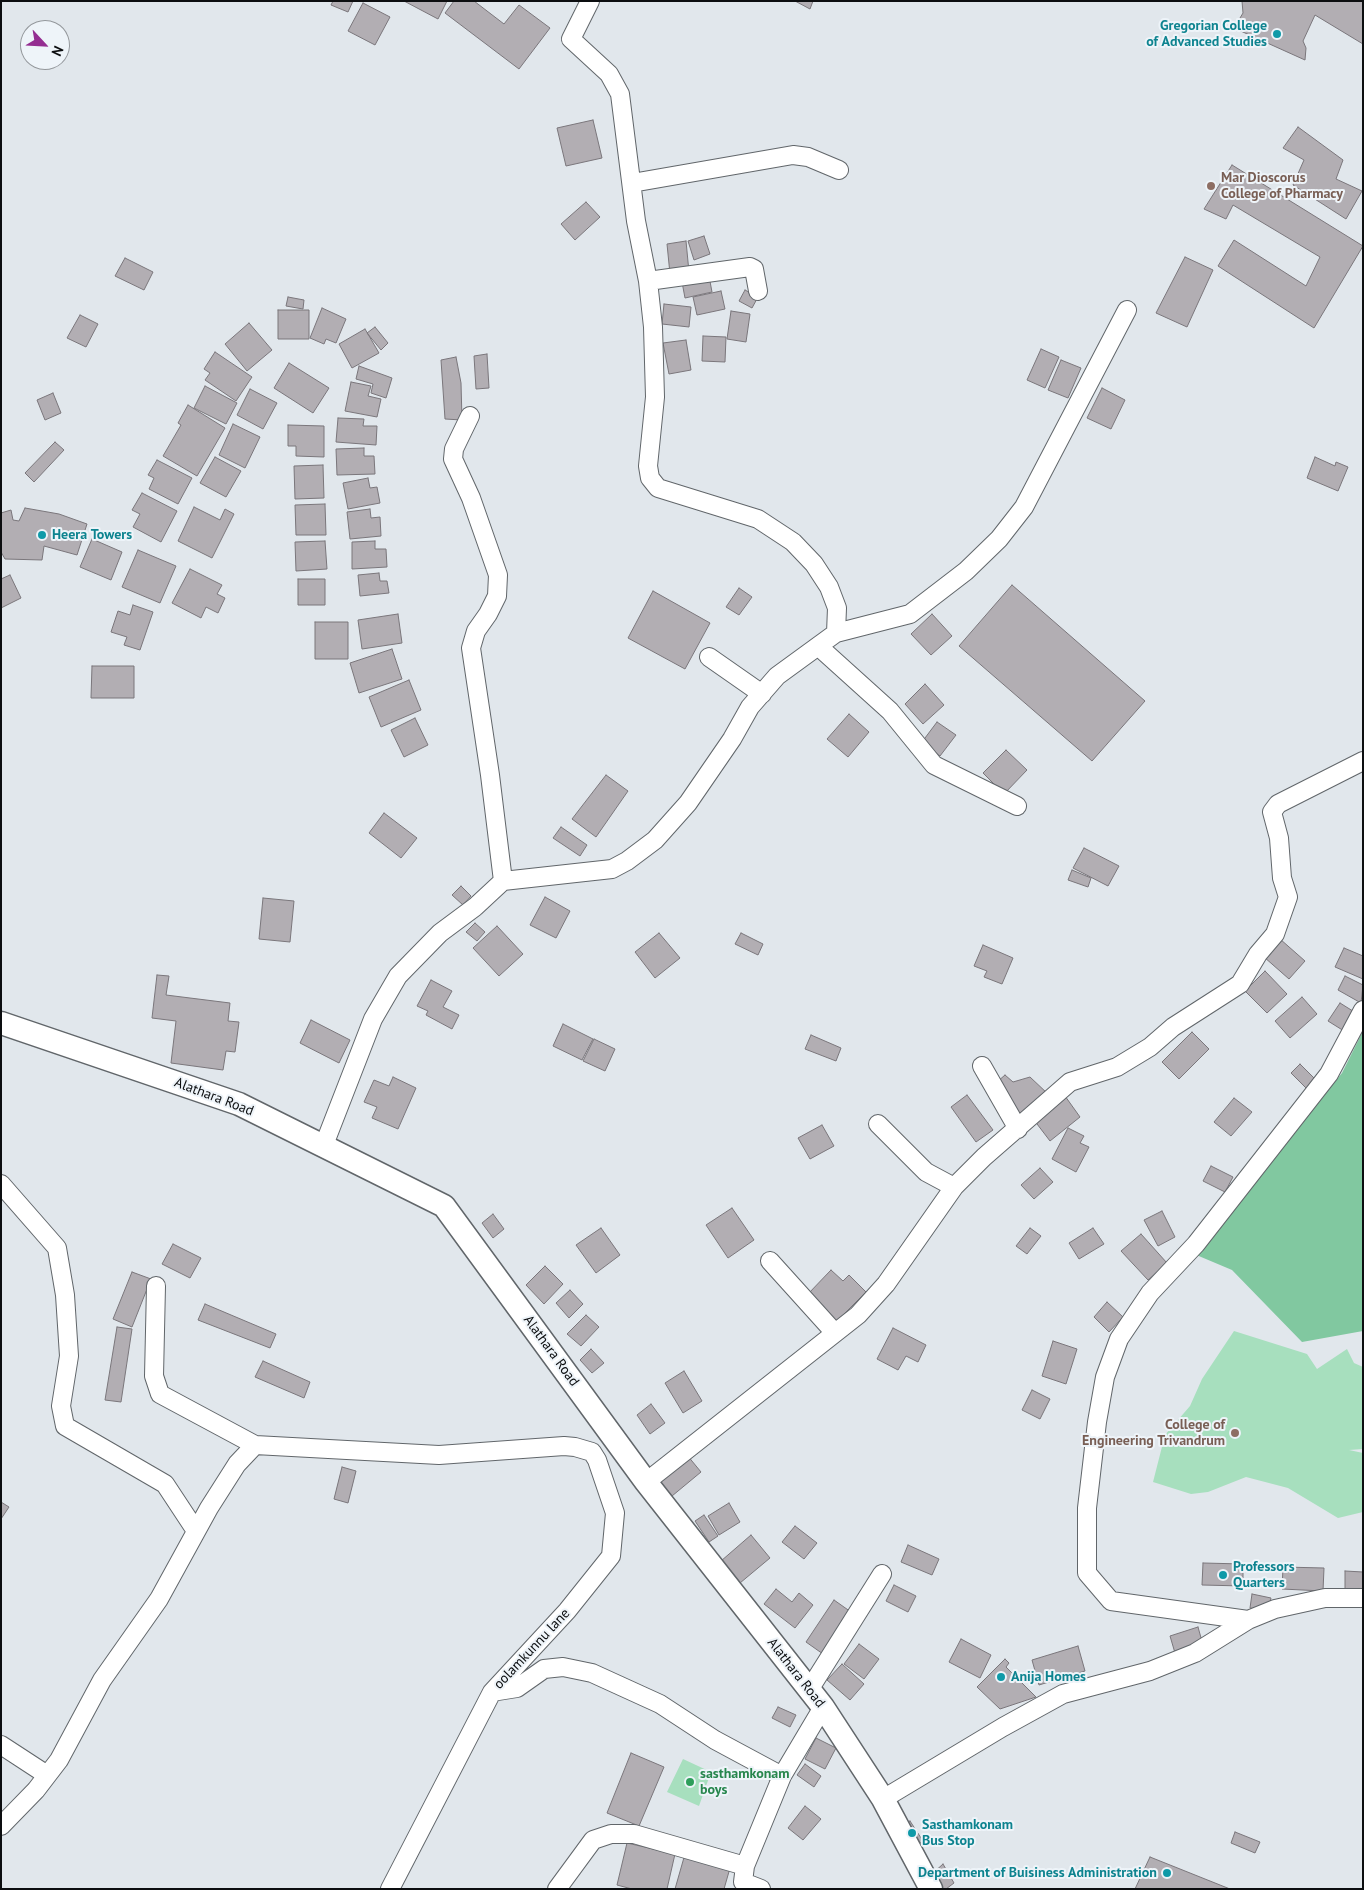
<!DOCTYPE html>
<html>
<head>
<meta charset="utf-8">
<style>
	body { margin:0 }
	#map { position:relative; width:1364px; height:1890px; overflow:hidden; background:#e1e7ec; font-family:"PT Sans",sans-serif }
	canvas { display:block }
	.frame { position:absolute; inset:0; border:2px solid #0c0e10; pointer-events:none }
	.north { position:absolute; left:20px; top:20px; width:50px; height:50px; box-sizing:border-box; background:#eef4f9; border:1px solid #94989c; border-radius:50%; rotate:115deg; font-size:14px; font-weight:700; line-height:20px; text-align:center; color:#0c0e10 }
	.north::after { content:''; display:block; margin:auto; width:18px; height:22px; background:#942d91; clip-path:polygon(50% 0,100% 100%,50% 72%,0 100%) }
</style>
</head>
<body>
<div id="map">
<canvas width="1364" height="1890"></canvas>
<div class="frame"></div>
<div class="north">N</div>
</div>
<script>
const ctx = document.querySelector('canvas').getContext('2d');
ctx.lineJoin = 'round';
function fill(path, color) {
  ctx.fillStyle = color;
  ctx.fill(path, 'evenodd');
}
function toPath(rows) {
  const path = new Path2D();
  for (const r of rows) {
    path.moveTo(r[0], r[1]);
    for (let i = 2; i < r.length; i += 2) path.lineTo(r[i], r[i + 1]);
  }
  return path;
}
function strokePath(path, color, width, dash) {
  ctx.strokeStyle = color;
  ctx.lineWidth = width;
  ctx.lineCap = dash ? 'butt' : 'round';
  ctx.setLineDash(dash || []);
  ctx.stroke(path);
}
function drawText(font, color, halo, rows, align = 'center') {
  ctx.font = font + ' "PT Sans",sans-serif';
  ctx.lineWidth = 4;
  ctx.setLineDash([]);
  ctx.textBaseline = 'middle';
  ctx.strokeStyle = halo;
  ctx.fillStyle = color;
  for (const [text, x, y, turn = 0] of rows) {
    ctx.save();
    ctx.translate(x, y);
    ctx.rotate((+turn || 0) * Math.PI / 180);
    ctx.textAlign = isNaN(turn) ? turn : align;
    if (halo) ctx.strokeText(text, 0, 0);
    ctx.fillText(text, 0, 0);
    ctx.restore();
  }
}
const green = toPath([
	[1234,1331,1307,1354,1317,1369,1347,1349,1354,1363,1363,1367,1363,1449,1349,1450,1363,1453,1363,1512,1338,1518,1288,1488,1246,1477,1208,1492,1191,1494,1153,1482,1165,1435,1190,1406,1202,1379],
	[683,1759,711,1772,699,1806,667,1792]
]);
const forest = toPath([
	[1363,1031,1363,1331,1302,1342,1232,1270,1194,1254,1342,1073]
]);
const building = toPath([
	[333,1,353,1,348,12,331,5,333,1],
	[404,1,447,1,438,19,404,1],
	[454,1,474,1,504,24,519,5,550,28,519,69,445,13,454,1],
	[795,1,813,1,810,9,795,1],
	[1242,1,1363,1,1363,44,1315,15,1303,41,1306,48,1305,60,1234,28,1243,13,1242,1],
	[363,3,390,17,375,45,348,31,363,3],
	[593,120,602,158,566,166,557,128,593,120],
	[1298,127,1343,160,1336,179,1362,191,1346,219,1293,185,1304,160,1283,148,1298,127],
	[1232,165,1363,246,1314,328,1218,266,1234,240,1306,286,1320,257,1233,205,1226,219,1204,209,1232,165],
	[586,202,600,217,575,240,561,224,586,202],
	[704,236,710,254,694,260,688,241,704,236],
	[686,241,689,272,670,274,667,244,686,241],
	[1185,257,1213,270,1187,327,1156,313,1185,257],
	[125,258,153,272,144,290,115,276,125,258],
	[709,276,712,292,685,298,682,282,709,276],
	[745,290,758,297,752,308,739,301,745,290],
	[721,291,725,309,697,315,693,297,721,291],
	[288,297,304,300,303,309,286,306,288,297],
	[664,304,691,307,689,327,662,324,664,304],
	[322,308,346,319,336,343,326,339,324,344,310,338,322,308],
	[278,310,309,310,309,339,278,339,278,310],
	[731,311,750,314,746,342,727,339,731,311],
	[80,315,98,324,86,347,67,338,80,315],
	[249,323,272,350,247,371,225,344,249,323],
	[375,327,388,343,381,350,367,333,375,327],
	[365,329,379,353,352,368,339,344,365,329],
	[703,336,726,337,725,362,702,361,703,336],
	[686,340,691,370,669,374,663,343,686,340],
	[1041,349,1059,357,1045,388,1027,380,1041,349],
	[215,352,252,377,236,401,205,380,210,373,204,369,215,352],
	[487,354,489,388,476,389,474,356,487,354],
	[456,357,461,383,462,420,445,419,441,360,456,357],
	[1061,360,1081,368,1068,398,1048,390,1061,360],
	[289,363,329,388,313,413,274,388,289,363],
	[359,366,392,378,386,398,371,393,373,384,356,379,359,366],
	[351,382,371,386,368,396,381,399,377,417,345,411,351,382],
	[205,386,237,403,226,424,194,408,205,386],
	[1102,388,1125,400,1111,429,1087,418,1102,388],
	[250,389,277,403,263,429,237,415,250,389],
	[53,393,61,413,45,420,37,400,53,393],
	[188,405,225,428,197,476,163,456,181,425,178,423,188,405],
	[338,418,364,419,363,426,377,426,376,445,336,442,338,418],
	[233,424,260,437,245,468,219,455,233,424],
	[288,425,324,426,324,457,296,456,296,446,288,446,288,425],
	[55,442,64,450,34,482,25,473,55,442],
	[364,448,364,456,374,456,375,474,337,475,336,449,364,448],
	[215,457,241,471,226,497,200,483,215,457],
	[1315,457,1335,466,1336,462,1348,467,1338,491,1307,478,1315,457],
	[157,460,192,478,178,504,149,489,154,478,148,475,157,460],
	[323,465,324,498,295,499,294,466,323,465],
	[368,478,370,488,377,487,380,503,348,509,343,483,368,478],
	[142,493,177,511,161,542,133,527,140,514,132,510,142,493],
	[325,504,326,535,296,535,295,505,325,504],
	[194,507,220,520,225,509,234,514,212,558,178,541,194,507],
	[25,508,59,514,87,524,77,555,44,546,42,560,5,559,1,552,1,513,11,510,13,520,19,521,25,508],
	[370,509,371,518,380,517,381,536,350,539,347,512,370,509],
	[92,539,122,552,111,580,80,567,92,539],
	[325,541,327,569,296,571,295,542,325,541],
	[375,541,375,549,386,549,387,567,352,569,352,542,375,541],
	[138,550,176,566,160,603,122,587,138,550],
	[190,569,222,585,217,594,225,598,218,613,206,607,201,618,172,603,190,569],
	[379,573,380,581,387,581,389,593,360,596,358,575,379,573],
	[10,575,21,598,1,608,1,579,10,575],
	[298,579,325,579,325,605,298,605,298,579],
	[1012,585,1145,701,1092,761,959,646,1012,585],
	[739,588,752,597,739,615,726,607,739,588],
	[653,591,710,623,685,669,628,638,653,591],
	[133,605,153,612,140,650,124,645,127,637,111,632,118,611,130,615,133,605],
	[398,614,402,643,362,649,358,620,398,614],
	[932,614,952,636,931,655,911,634,932,614],
	[315,622,348,622,348,659,315,659,315,622],
	[392,649,402,679,359,693,350,663,392,649],
	[92,666,134,666,134,698,91,698,92,666],
	[409,680,421,710,381,727,369,697,409,680],
	[925,684,944,705,923,724,905,704,925,684],
	[849,714,869,732,848,757,827,739,849,714],
	[415,718,428,745,404,757,391,730,415,718],
	[937,722,956,735,940,756,922,742,937,722],
	[1006,750,1027,770,1004,794,983,773,1006,750],
	[606,775,628,791,596,837,572,819,606,775],
	[384,813,417,838,401,858,369,833,384,813],
	[561,827,587,845,580,856,553,838,561,827],
	[1084,848,1119,866,1108,886,1073,868,1084,848],
	[1072,870,1091,878,1088,887,1068,880,1072,870],
	[461,886,471,896,463,905,452,895,461,886],
	[545,897,570,911,556,938,530,925,545,897],
	[263,898,294,901,290,942,259,939,263,898],
	[475,923,485,932,477,941,466,932,475,923],
	[497,926,523,954,499,976,473,948,497,926],
	[659,933,680,958,655,978,635,952,659,933],
	[741,933,763,944,758,955,735,944,741,933],
	[1280,939,1305,961,1289,979,1264,957,1280,939],
	[983,945,1013,958,1002,984,984,977,987,971,974,966,983,945],
	[1344,948,1363,956,1363,979,1335,967,1344,948],
	[1265,971,1287,994,1267,1013,1245,991,1265,971],
	[157,975,169,976,166,995,230,1003,228,1021,239,1022,235,1052,226,1051,223,1070,171,1063,176,1021,152,1018,157,975],
	[1345,976,1363,985,1361,1003,1338,990,1345,976],
	[431,980,452,991,443,1007,459,1015,452,1029,426,1015,428,1011,417,1006,431,980],
	[1302,997,1317,1014,1290,1038,1275,1021,1302,997],
	[1340,1003,1356,1013,1344,1031,1328,1021,1340,1003],
	[311,1020,350,1040,339,1063,300,1043,311,1020],
	[563,1024,593,1039,582,1060,553,1046,563,1024],
	[1192,1032,1209,1049,1179,1079,1162,1062,1192,1032],
	[811,1035,841,1048,836,1061,805,1049,811,1035],
	[594,1039,615,1049,605,1071,583,1061,594,1039],
	[1300,1064,1316,1080,1307,1089,1291,1073,1300,1064],
	[1005,1075,1013,1082,1030,1077,1048,1094,1020,1120,997,1082,1005,1075],
	[393,1077,416,1088,398,1129,372,1118,377,1107,364,1102,374,1080,389,1086,393,1077],
	[967,1095,993,1130,976,1142,951,1107,967,1095],
	[1065,1096,1080,1117,1050,1141,1034,1120,1065,1096],
	[1234,1098,1252,1112,1231,1136,1214,1122,1234,1098],
	[822,1125,834,1146,810,1159,798,1138,822,1125],
	[1068,1128,1084,1136,1080,1143,1089,1147,1076,1172,1052,1159,1068,1128],
	[1211,1166,1233,1177,1225,1192,1203,1181,1211,1166],
	[1040,1168,1053,1182,1034,1199,1021,1185,1040,1168],
	[732,1208,754,1240,728,1258,706,1225,732,1208],
	[1162,1211,1175,1237,1158,1246,1144,1220,1162,1211],
	[493,1214,504,1229,493,1238,482,1223,493,1214],
	[601,1228,620,1255,596,1273,576,1245,601,1228],
	[1030,1228,1041,1236,1027,1254,1016,1246,1030,1228],
	[1093,1228,1104,1244,1079,1259,1069,1243,1093,1228],
	[1141,1234,1167,1263,1148,1280,1121,1251,1141,1234],
	[173,1244,201,1258,190,1278,162,1264,173,1244],
	[545,1266,563,1284,544,1304,526,1285,545,1266],
	[831,1270,843,1281,849,1275,866,1292,836,1322,808,1294,831,1270],
	[132,1272,151,1279,132,1327,113,1319,132,1272],
	[570,1290,583,1304,569,1318,556,1303,570,1290],
	[1107,1302,1123,1317,1109,1332,1094,1317,1107,1302],
	[205,1304,276,1334,270,1348,198,1320,205,1304],
	[586,1315,599,1327,581,1346,567,1334,586,1315],
	[117,1327,132,1329,121,1402,105,1400,117,1327],
	[893,1328,926,1345,918,1362,906,1356,898,1370,877,1359,893,1328],
	[1053,1341,1077,1349,1066,1384,1042,1376,1053,1341],
	[591,1349,604,1363,592,1373,580,1360,591,1349],
	[263,1361,310,1382,304,1398,255,1377,263,1361],
	[684,1371,702,1401,683,1413,665,1383,684,1371],
	[1032,1390,1050,1399,1040,1419,1022,1410,1032,1390],
	[651,1404,665,1423,650,1434,637,1415,651,1404],
	[687,1455,701,1472,672,1496,658,1480,687,1455],
	[342,1467,356,1471,348,1503,334,1499,342,1467],
	[1,1502,9,1507,1,1519,1,1502],
	[729,1503,740,1522,719,1535,708,1516,729,1503],
	[704,1515,718,1536,709,1542,695,1521,704,1515],
	[795,1526,817,1543,804,1559,782,1542,795,1526],
	[751,1535,770,1558,740,1583,721,1561,751,1535],
	[908,1545,939,1559,932,1575,901,1562,908,1545],
	[1203,1563,1243,1564,1243,1586,1202,1585,1203,1563],
	[1283,1567,1324,1568,1323,1591,1282,1589,1283,1567],
	[1345,1571,1363,1572,1363,1594,1345,1594,1345,1571],
	[894,1585,916,1596,908,1612,886,1601,894,1585],
	[776,1589,792,1602,799,1593,813,1605,795,1628,764,1604,776,1589],
	[1252,1594,1271,1598,1268,1611,1250,1608,1252,1594],
	[834,1600,851,1612,823,1654,806,1642,834,1600],
	[1198,1627,1203,1645,1175,1653,1170,1636,1198,1627],
	[961,1639,991,1655,980,1678,949,1662,961,1639],
	[859,1644,879,1659,864,1679,844,1664,859,1644],
	[1078,1646,1085,1671,1039,1685,1032,1660,1078,1646],
	[1005,1659,1009,1663,1006,1667,1036,1697,1000,1709,977,1687,1005,1659],
	[842,1664,864,1684,850,1700,827,1680,842,1664],
	[778,1707,796,1715,790,1727,772,1718,778,1707],
	[816,1738,836,1748,825,1769,805,1759,816,1738],
	[631,1753,664,1767,639,1826,607,1813,631,1753],
	[805,1764,821,1776,814,1787,797,1775,805,1764],
	[805,1806,821,1819,803,1840,788,1828,805,1806],
	[910,1821,923,1841,913,1847,902,1825,910,1821],
	[1235,1832,1260,1842,1255,1853,1231,1843,1235,1832],
	[627,1843,675,1854,667,1889,632,1889,617,1885,627,1843],
	[685,1854,730,1868,724,1889,675,1889,685,1854],
	[1150,1857,1230,1889,1135,1889,1150,1857],
	[943,1864,954,1883,946,1889,939,1889,932,1874,943,1864]
]);
const minor = toPath([
	[632,183,793,155,808,157,839,170],
	[648,281,750,267,754,269,758,291],
	[470,416,454,449,453,459,471,498,498,575,497,596,488,614,476,631,471,648,490,775,503,881],
	[836,633,910,614,966,571,999,539,1024,507,1127,310],
	[818,646,890,711,934,765,1017,806],
	[709,657,762,694],
	[982,1066,1018,1129],
	[878,1124,926,1172,954,1187],
	[324,1145,373,1019,398,976,440,933,475,907,503,881,612,869,627,861,655,840,688,803,732,739,750,707,777,676,836,633,837,608,829,587,814,564,793,542,758,519,658,488,650,478,648,466,655,397,653,327,648,281,636,221,620,94,609,74,571,39,590,1],
	[1,1184,57,1248,65,1295,69,1356,61,1406,65,1426,165,1484,196,1531],
	[770,1261,835,1333],
	[156,1286,154,1376,160,1394,255,1445],
	[646,1482,858,1315,886,1284,954,1187,984,1157,1070,1082,1117,1067,1150,1047,1173,1027,1240,984,1258,954,1275,934,1288,897,1282,878,1279,838,1272,812,1278,804,1363,761],
	[1248,1620,1111,1601,1087,1573,1087,1508,1097,1422,1105,1377,1119,1339,1150,1293,1196,1244,1329,1074,1363,1010],
	[809,1690,882,1574],
	[492,1692,517,1688,544,1669,563,1667,592,1673,660,1704,715,1740,782,1776],
	[1,1745,47,1775],
	[883,1799,1003,1727,1063,1694,1150,1671,1195,1653,1248,1620,1275,1609,1325,1598,1363,1598],
	[1,1826,36,1790,59,1760,102,1680,159,1599,209,1508,237,1464,255,1445,439,1455,564,1446,575,1447,592,1452,597,1460,615,1513,611,1556,567,1611,492,1692,390,1889],
	[557,1889,593,1840,611,1834,634,1834,745,1866],
	[761,1889,743,1882,745,1866,782,1776,823,1707]
]);
const tertiary = toPath([
	[1,1023,239,1104,444,1206,646,1482,823,1707,883,1799,931,1889]
]);
const markers = [
	[1277,34,5,"#0f9aa8"],
	[1211,186,5,"#8d6e63"],
	[42,535,5,"#0f9aa8"],
	[1235,1433,5,"#8d6e63"],
	[1223,1575,5,"#0f9aa8"],
	[1001,1677,5,"#0f9aa8"],
	[690,1782,5,"#2e9e5b"],
	[912,1833,5,"#0f9aa8"],
	[1167,1873,5,"#0f9aa8"]
];
const cultureNames = [
	["Gregorian College",1267,26,"right"],
	["of Advanced Studies",1267,42,"right"],
	["Heera Towers",52,535],
	["Professors",1233,1567],
	["Quarters",1233,1583],
	["Anija Homes",1011,1677],
	["Sasthamkonam",922,1825],
	["Bus Stop",922,1841],
	["Department of Buisiness Administration",1157,1873,"right"]
];
const educationNames = [
	["Mar Dioscorus",1221,178],
	["College of Pharmacy",1221,194],
	["College of",1225,1425,"right"],
	["Engineering Trivandrum",1225,1441,"right"]
];
const streetNames = [
	["Alathara Road",214,1097,21],
	["Alathara Road",551,1351,54],
	["oolamkunnu lane",532,1649,-47],
	["Alathara Road",796,1673,52]
];
const leisureNames = [
	["sasthamkonam",700,1774],
	["boys",700,1790]
];
fill(green, '#a7dfbe');
fill(forest, '#81c8a0');
fill(building, '#b2aeb3');
strokePath(building, '#7a767b', 1);
strokePath(minor, '#61666a', 20);
strokePath(tertiary, '#61666a', 25);
strokePath(minor, '#fff', 18);
strokePath(tertiary, '#fff', 22);
for (const [x, y, r, color] of markers) {
  const dot = new Path2D();
  dot.arc(x, y, r, 0, 2 * Math.PI);
  ctx.fillStyle = color;
  ctx.fill(dot);
  strokePath(dot, '#eef4f9', 2);
}
drawText('bold 14px', '#0d838f', '#eef4f9', cultureNames, 'left');
drawText('bold 14px', '#785e54', '#eef4f9', educationNames, 'left');
drawText('14px', '#0c0e10', '#eef4f9', streetNames);
drawText('bold 14px', '#27864d', '#eef4f9', leisureNames, 'left');
</script>
</body>
</html>
